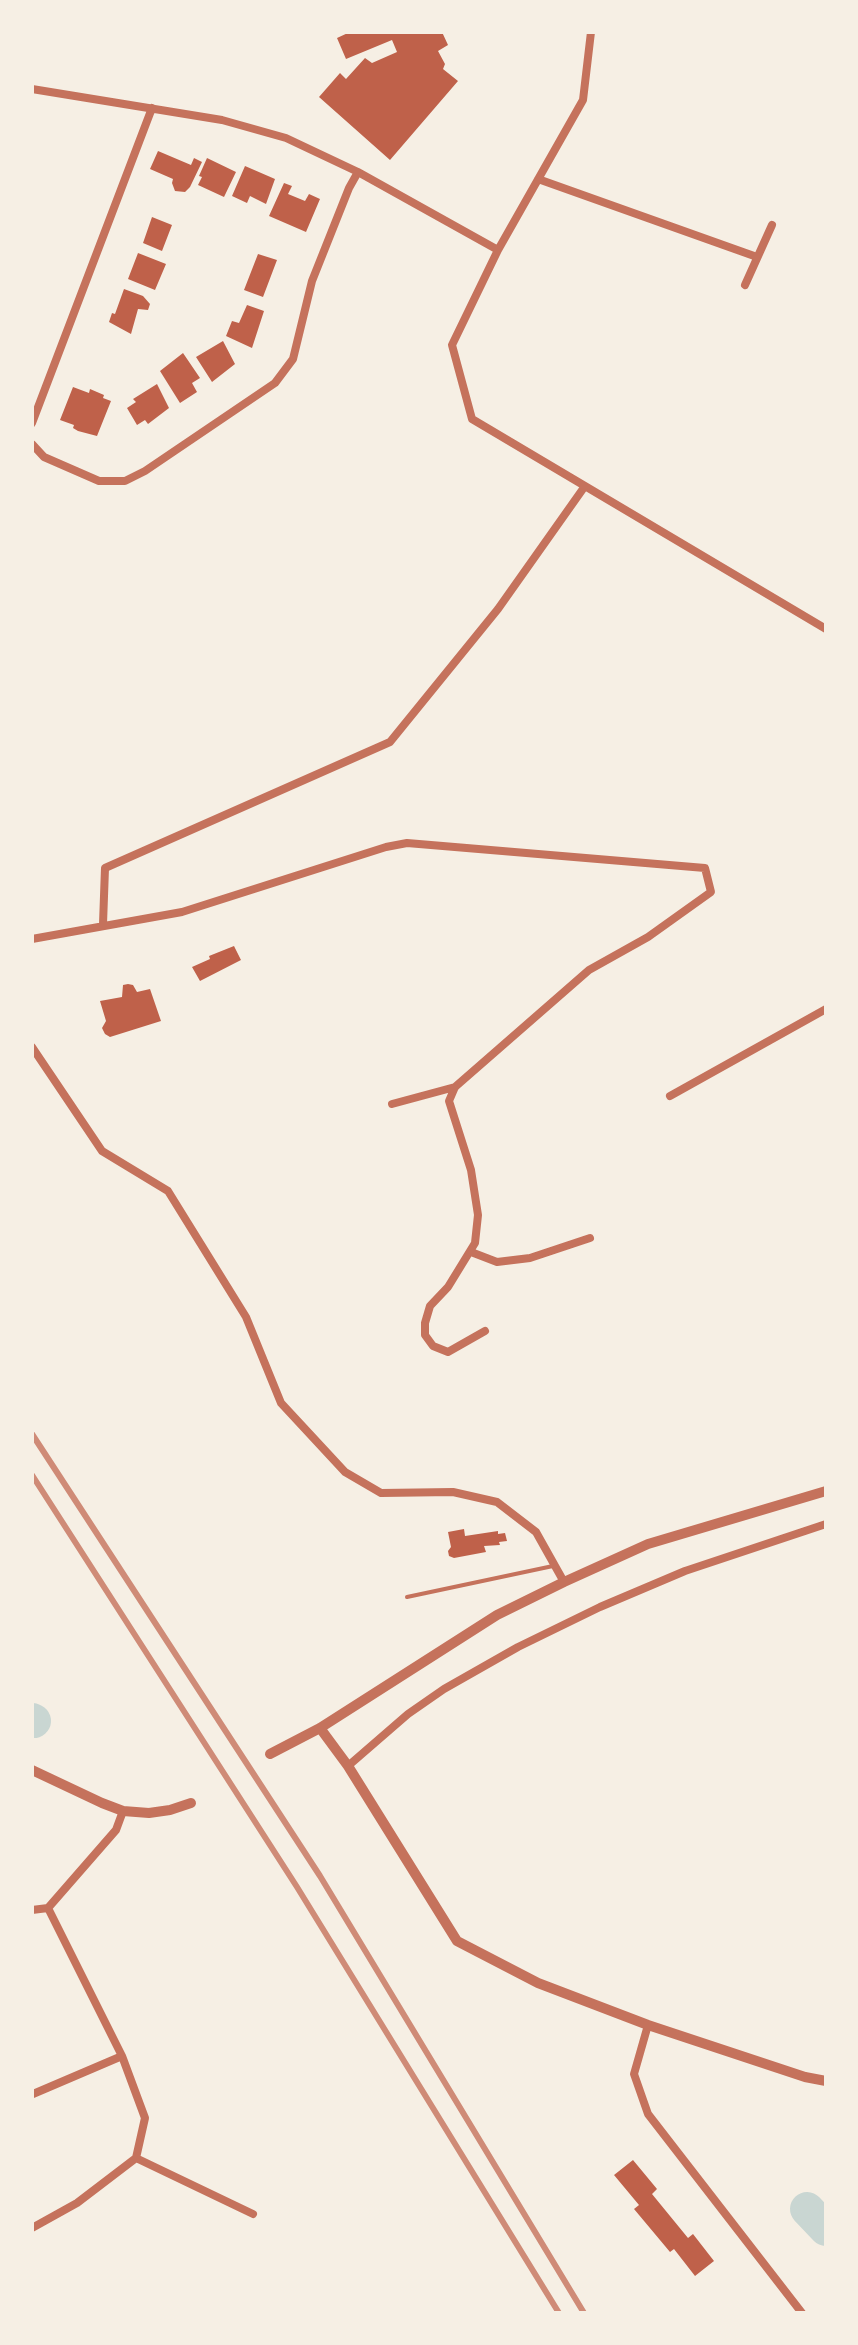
<!DOCTYPE html>
<html>
<head>
<meta charset="utf-8">
<style>
	body { margin:0 }
	#map { position:relative; width:858px; height:2345px; overflow:hidden; background:#f6efe4; font-family:"DejaVu Sans",sans-serif }
	canvas { display:block }
	.frame { position:absolute; inset:0; border:34px solid #f6efe4; pointer-events:none }
</style>
</head>
<body>
<div id="map">
<canvas width="858" height="2345"></canvas>
<div class="frame"></div>
</div>
<script>
const ctx = document.querySelector('canvas').getContext('2d');
ctx.lineJoin = 'round';
function toPath(rows) {
  const path = new Path2D();
  for (const r of rows) {
    path.moveTo(r[0], r[1]);
    for (let i = 2; i < r.length; i += 2) path.lineTo(r[i], r[i + 1]);
  }
  return path;
}
function strokePath(path, color, width, dash) {
  ctx.strokeStyle = color;
  ctx.lineWidth = width;
  ctx.lineCap = dash ? 'butt' : 'round';
  ctx.setLineDash(dash || []);
  ctx.stroke(path);
}
function fill(path, color) {
  ctx.fillStyle = color;
  ctx.fill(path, 'evenodd');
}
const river = toPath([
	[32,1720,34,1721],
	[807,2209,826,2229]
]);
const building = toPath([
	[350,32,442,32,448,45,438,51,445,64,443,69,458,81,390,160,319,97,340,73,346,79,365,58,372,63,397,52,392,40,346,59,337,38],
	[158,151,191,165,194,158,202,162,190,187,185,192,175,191,172,183,173,179,150,169],
	[207,158,236,172,224,197,198,185,202,177,199,176],
	[245,166,275,179,266,204,250,196,247,203,232,196],
	[284,183,292,186,288,194,305,201,309,194,320,199,306,232,269,216],
	[152,217,172,225,162,251,143,243],
	[138,253,166,264,155,290,128,279],
	[258,254,277,260,263,297,244,290],
	[124,289,143,296,150,304,148,310,138,309,131,334,109,322,112,313,115,314],
	[247,305,264,311,252,348,226,336,232,321,239,323],
	[223,341,235,364,212,382,196,357],
	[183,353,200,378,192,383,197,392,180,403,160,371],
	[157,384,169,408,148,424,145,420,137,425,127,408,136,402,133,399],
	[73,387,89,393,90,389,104,395,103,398,111,401,97,436,78,431,73,428,74,425,60,420],
	[234,946,241,960,200,981,192,967,210,959,209,956],
	[128,984,133,985,137,992,150,989,161,1021,110,1037,105,1034,102,1028,106,1021,100,1001,122,997,123,985],
	[464,1529,465,1536,498,1531,498,1534,505,1533,507,1541,499,1542,500,1545,484,1546,486,1552,454,1558,449,1556,448,1551,451,1547,448,1532],
	[633,2160,657,2189,652,2194,688,2238,693,2234,714,2261,695,2276,674,2249,670,2252,634,2209,639,2205,614,2175]
]);
const service = toPath([
	[407,1597,553,1566]
]);
const minor = toPath([
	[591,32,583,100,498,250,452,345,472,419,826,629],
	[32,89,222,120,286,138,358,172,498,250],
	[538,179,757,257],
	[745,285,772,225],
	[32,423,152,108],
	[32,444,44,457,99,481,125,481,145,471,275,383,293,359,312,281,349,188,358,172],
	[103,924,105,868,390,742,498,609,585,486],
	[32,939,182,912,386,847,407,843,705,868,711,892,648,937,589,970,455,1087,449,1101,471,1170,478,1215,475,1243,448,1287,430,1306,425,1323,425,1335,433,1346,448,1352,485,1331],
	[32,1047,102,1151,168,1191,246,1317,281,1403,345,1472,381,1493,453,1492,497,1502,536,1532,564,1582],
	[670,1096,826,1009],
	[392,1104,455,1087],
	[471,1252,497,1262,530,1258,590,1238],
	[348,1766,408,1714,444,1689,518,1647,600,1607,685,1571,826,1524],
	[32,1910,48,1908,116,1830,123,1811],
	[648,2025,634,2074,648,2114,802,2313],
	[33,2094,122,2056],
	[136,2158,253,2214],
	[32,2228,77,2203,136,2158,145,2118,122,2056,48,1908]
]);
const tertiary = toPath([
	[320,1728,348,1766,457,1941,538,1983,648,2025,805,2077,826,2081],
	[270,1754,320,1728,497,1615,564,1582,648,1544,826,1491],
	[32,1770,102,1803,123,1811,149,1813,170,1810,191,1803]
]);
const rail = toPath([
	[32,1434,320,1876,584,2313],
	[32,1475,297,1887,559,2313]
]);
strokePath(river, '#c9d6d2', 34);
fill(building, '#bf614a');
strokePath(service, '#c5725c', 4);
strokePath(minor, '#c5725c', 8);
strokePath(tertiary, '#c5725c', 10);
strokePath(rail, '#cf8b77', 6);
</script>
</body>
</html>
